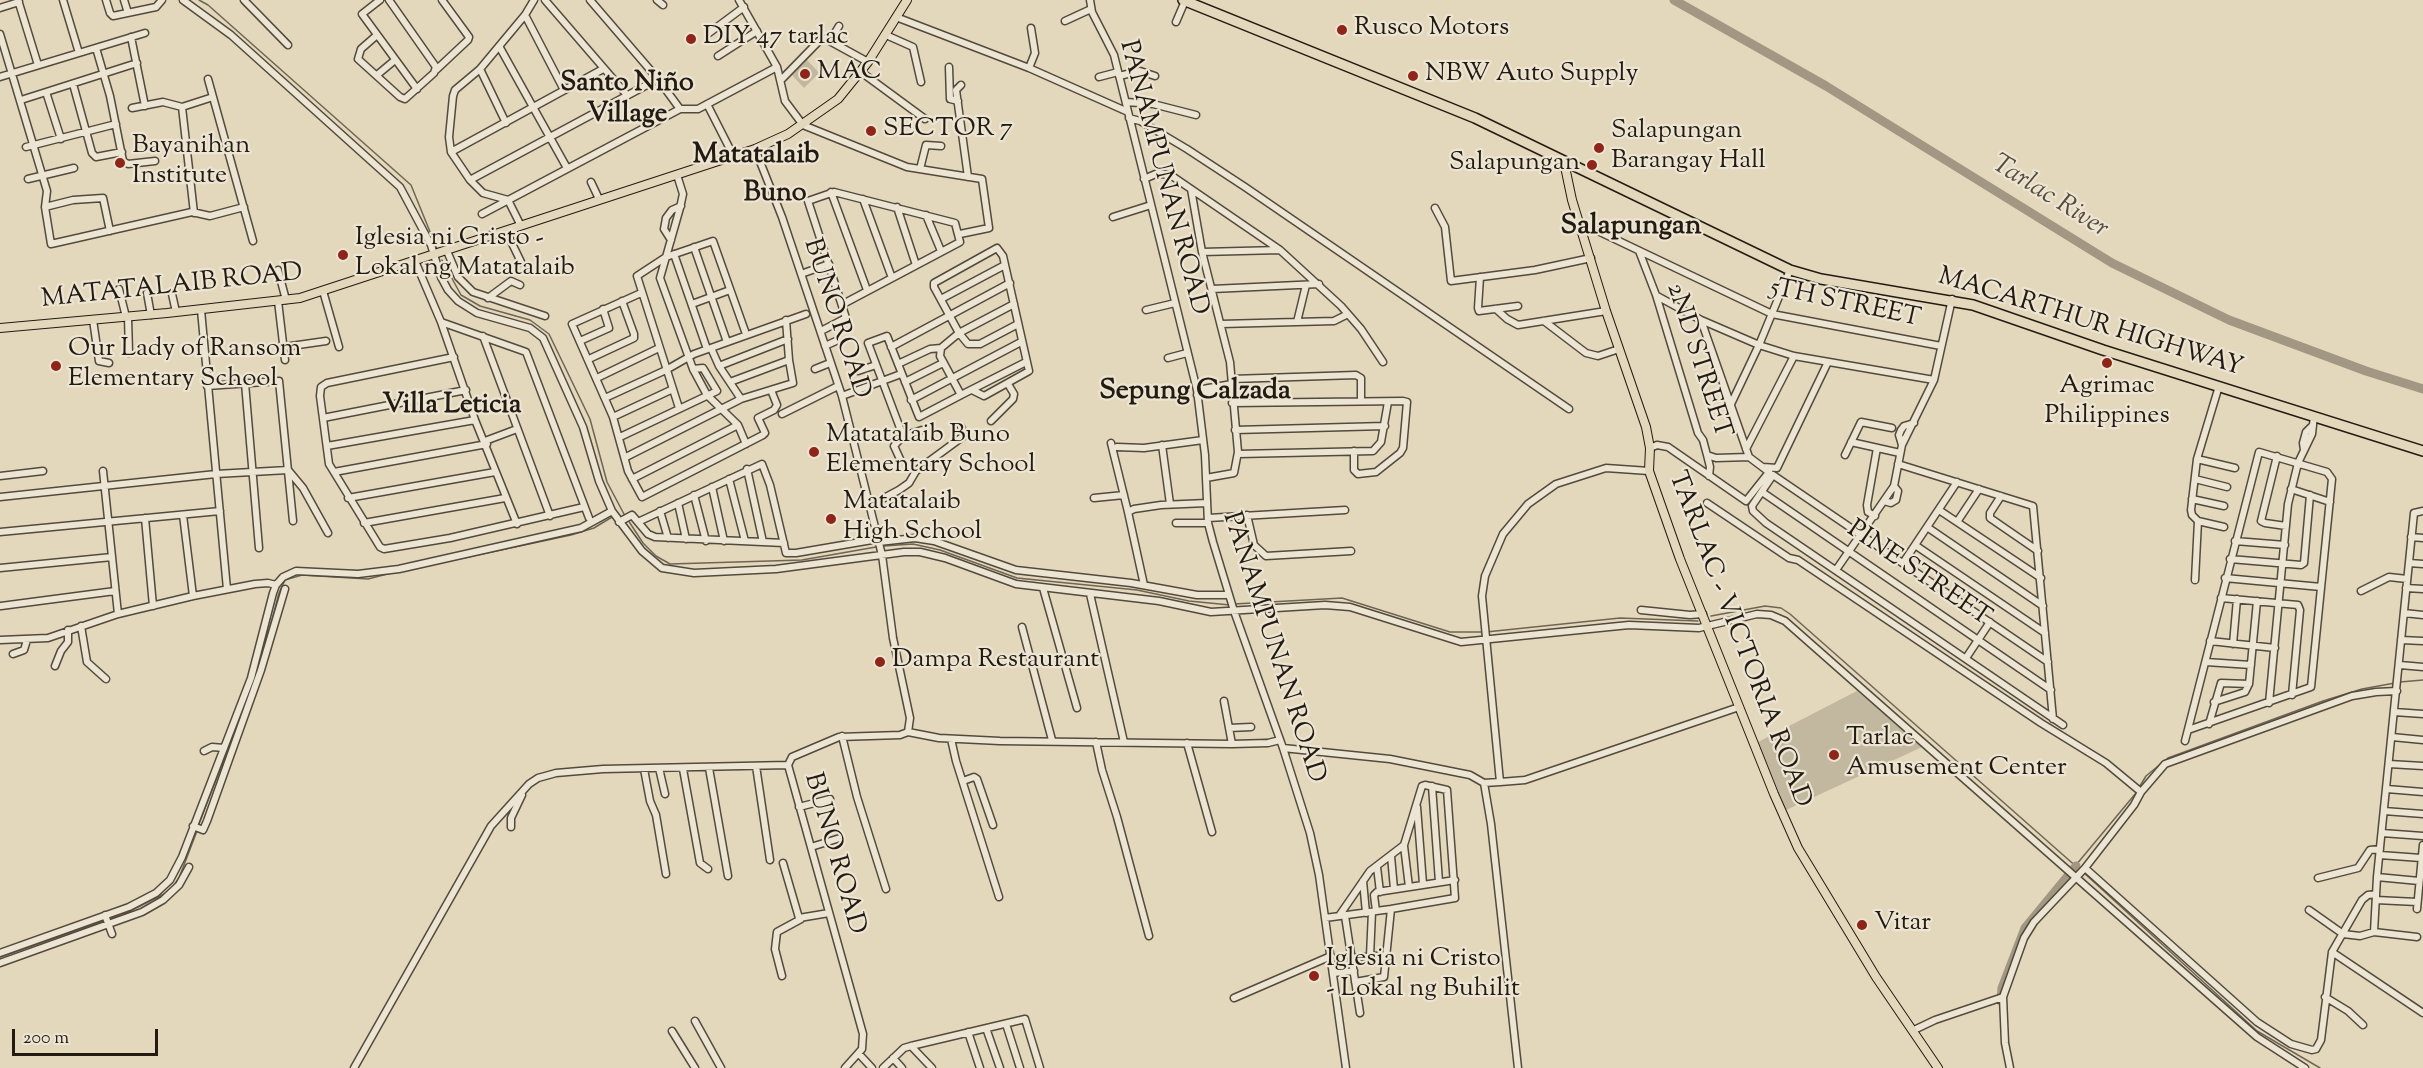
<!DOCTYPE html>
<html>
<head>
<meta charset="utf-8">
<style>
	body { margin:0 }
	#map { position:relative; width:2423px; height:1068px; overflow:hidden; background:#e3d7bc; font-family:"Sorts Mill Goudy",serif }
	canvas { display:block }
	.scale { position:absolute; left:12px; top:1029px; width:146px; height:27px; box-sizing:border-box; border:3px solid #231b12; border-top:0; padding-left:8px; font-size:18px; line-height:21px; white-space:nowrap; color:#231b12; -webkit-text-stroke:4px #ede5d3; paint-order:stroke }
</style>
</head>
<body>
<div id="map">
<canvas width="2423" height="1068"></canvas>
<div class="scale">200 m</div>
</div>
<script>
const ctx = document.querySelector('canvas').getContext('2d');
ctx.lineJoin = 'round';
function fill(path, color) {
  ctx.fillStyle = color;
  ctx.fill(path, 'evenodd');
}
function toPath(rows) {
  const path = new Path2D();
  for (const r of rows) {
    path.moveTo(r[0], r[1]);
    for (let i = 2; i < r.length; i += 2) path.lineTo(r[i], r[i + 1]);
  }
  return path;
}
function strokePath(path, color, width, dash) {
  ctx.strokeStyle = color;
  ctx.lineWidth = width;
  ctx.lineCap = dash ? 'butt' : 'round';
  ctx.setLineDash(dash || []);
  ctx.stroke(path);
}
function drawText(font, color, halo, rows, align = 'center') {
  ctx.font = font + ' "Sorts Mill Goudy",serif';
  ctx.lineWidth = 4.5;
  ctx.setLineDash([]);
  ctx.textBaseline = 'middle';
  ctx.strokeStyle = halo;
  ctx.fillStyle = color;
  for (const [text, x, y, turn = 0] of rows) {
    ctx.save();
    ctx.translate(x, y);
    ctx.rotate((+turn || 0) * Math.PI / 180);
    ctx.textAlign = isNaN(turn) ? turn : align;
    if (halo) ctx.strokeText(text, 0, 0);
    ctx.fillText(text, 0, 0);
    ctx.restore();
  }
}
const green = toPath([
	[807,60,819,73,804,88,792,75],
	[1857,691,1922,747,1786,810,1758,742]
]);
const stream = toPath([
	[199,0,208,5,411,185,437,249],
	[442,260,461,295,480,306,530,320,549,334,590,419,607,482,625,516],
	[628,520,643,543,656,556,670,564,802,560,876,547],
	[883,546,913,544,940,550,1017,578,1137,590,1189,601,1230,605],
	[440,563,571,535,594,528,612,517],
	[1234,604,1342,598,1450,632,1482,632],
	[1711,616,1765,606,1781,608,1790,614,2079,869],
	[1486,632,1620,618,1698,621],
	[264,650,279,593,285,580,302,575,368,579,395,572],
	[2400,682,2423,680],
	[2140,786,2146,776,2168,758,2323,701,2362,689,2395,683],
	[199,824,249,694],
	[2076,865,2136,793],
	[2083,872,2257,1031,2320,1068],
	[172,888,179,878,197,831],
	[124,914,168,892],
	[109,919,119,916],
	[0,957,104,921]
]);
const river = toPath([
	[1674,0,1826,86,2112,263,2229,320,2366,371,2423,389],
	[2001,1001,2002,988,2025,928,2076,866]
]);
const minor = toPath([
	[18,0,38,65],
	[63,0,79,53],
	[106,0,110,13,113,16,156,7,162,0],
	[124,0,128,13],
	[183,0,231,35,400,187,431,245,441,277,448,290,458,301,477,313,530,328,543,338,583,427,599,481,612,511,642,551,662,568,694,573,776,569,904,552,920,552,945,558,1016,584,1159,601,1211,612,1325,605,1350,607,1461,642,1629,625,1699,628,1757,614,1771,615,1785,621,2257,1037,2305,1068],
	[244,0,288,45],
	[380,0,362,14,417,89],
	[545,0,627,95],
	[590,0,658,79,680,109],
	[657,0,663,5],
	[739,0,777,67,785,101,803,125,907,167,982,179,989,228,960,234],
	[1090,0,1092,12,1114,55,1197,390,1205,455,1208,523,1213,542,1234,611,1283,748,1310,833,1319,875,1346,1068],
	[0,8,19,2],
	[525,15,564,90],
	[896,17,1029,68,1128,112],
	[1065,21,1091,9],
	[1176,22,1185,1],
	[709,33,744,7],
	[0,34,47,191,45,207,51,244,192,212,210,216,244,207],
	[377,35,361,49,358,59,400,97,405,99,434,73,436,67,389,0],
	[886,35,913,47,921,82],
	[131,37,145,106],
	[830,41,839,26],
	[499,46,567,168],
	[96,48,110,96,123,161,128,164,155,161],
	[718,56,757,31],
	[949,67,950,99,958,101],
	[1029,68,1035,53,1031,28],
	[480,69,506,123],
	[436,70,468,40,469,37,442,0],
	[861,72,925,119],
	[377,75,395,60],
	[1119,76,1140,71,1155,76],
	[0,77,145,33],
	[1099,77,1118,72],
	[208,79,253,241],
	[781,80,821,39,826,39,868,62],
	[73,84,92,153,96,157,122,152],
	[961,85,956,90,968,177],
	[46,92,61,139],
	[21,100,137,63],
	[1126,102,1153,104,1196,115],
	[707,104,734,157],
	[182,107,194,213],
	[132,108,163,102,182,107,213,97],
	[680,109,698,109,777,67],
	[1129,118,1140,121,1187,149,1245,187,1569,409],
	[26,147,116,124],
	[755,149,782,217,842,396,882,555,893,638,910,718,908,732],
	[451,152,603,69],
	[920,169,926,145,941,146],
	[677,175,683,194,680,208,660,278,693,369,707,395,738,425,746,444],
	[28,179,74,168],
	[1144,179,1158,173,1172,176,1280,250,1341,306,1361,329,1383,362],
	[470,180,658,79],
	[591,182,599,199],
	[1191,189,1202,252,1230,362,1238,452,1234,473,1206,478],
	[831,192,867,290],
	[863,199,892,278],
	[45,207,73,200,103,198,110,231],
	[897,207,916,265],
	[1435,208,1445,227,1451,281,1535,270,1591,258],
	[482,214,680,109],
	[926,215,941,251],
	[1113,217,1151,205],
	[1579,222,1772,314,1941,346],
	[521,226,508,200,483,193,470,180,451,152,449,137,453,96,455,90,480,69,525,15,534,0],
	[506,231,521,262],
	[671,240,664,229,666,218,672,210,681,206],
	[694,247,727,342],
	[447,251,458,277,473,292,545,316],
	[1639,251,1656,295,1698,433,1703,440,1707,455,1716,458,1749,457,1769,472,1746,501,1668,447,1657,445,1650,448],
	[1202,252,1280,250],
	[674,254,707,349],
	[415,261,441,322,475,420,517,524],
	[278,270,286,300],
	[801,274,829,264],
	[1480,277,1478,308,1479,311,1518,306],
	[119,289,126,317],
	[1212,289,1319,284],
	[323,291,339,347],
	[147,293,151,315],
	[641,293,572,324,613,417,628,471,642,497,763,435,765,433,758,418,774,410,777,405,771,390],
	[172,294,176,312],
	[1657,296,1701,320,1759,345,1794,356,1934,380],
	[488,298,511,281,520,285],
	[941,299,1005,265],
	[278,301,285,360],
	[692,304,730,290],
	[1014,304,959,333,941,348,940,356,961,395,1026,362],
	[1496,309,1507,319,1518,325,1606,311],
	[201,310,227,589],
	[1146,310,1175,303],
	[128,317,129,353],
	[93,320,99,361,109,363],
	[1701,320,1749,457],
	[1544,321,1586,353,1598,356,1619,349],
	[441,322,526,352,589,518],
	[1297,322,1306,285],
	[1221,324,1334,321,1348,314],
	[821,331,846,318,808,201,834,192,955,223,960,242,843,304],
	[483,336,550,516],
	[580,341,609,328,603,309],
	[825,346,836,341],
	[284,347,326,341],
	[891,347,1010,283],
	[711,348,719,366,741,399],
	[454,357,327,383,321,387,320,396,329,464,380,547,384,549,450,538,584,507],
	[1168,358,1187,353],
	[589,359,634,338,634,334,622,301],
	[898,364,930,349,941,348],
	[719,366,788,339],
	[815,369,830,363],
	[858,371,876,365],
	[597,378,659,348],
	[1232,379,1356,375,1361,378,1361,401],
	[730,382,789,360],
	[905,382,943,363],
	[245,383,259,548],
	[207,386,279,381,293,521],
	[2219,386,2197,459,2191,510,2192,515,2198,521,2224,527],
	[972,390,984,396,1029,371,1003,256,997,248,934,283,934,287,959,333,968,344,980,344,1018,324],
	[1197,390,1232,384],
	[1197,395,1232,389],
	[842,396,901,374],
	[605,398,666,370,694,354,806,314],
	[911,400,1021,342],
	[1232,403,1403,401,1407,402,1403,448,1400,453,1376,472,1358,474,1354,470,1354,451],
	[1731,404,1759,345,1790,270],
	[679,408,637,276,666,257,713,241,746,334],
	[782,414,838,386],
	[613,417,673,389],
	[323,418,466,390],
	[991,421,1013,399,1014,394,1008,384],
	[1235,430,1385,426],
	[903,436,922,430],
	[620,437,717,391,703,368,693,369],
	[485,441,517,429],
	[1851,442,1900,453],
	[1111,443,1128,512],
	[1162,445,1170,504],
	[1902,445,1899,435,1901,430,1904,426,1914,423],
	[327,446,475,420],
	[1117,447,1144,448,1203,440],
	[1746,449,1794,356],
	[2304,450,2303,443,2306,432,2311,427],
	[1238,454,1373,451,1381,442,1388,402],
	[1707,455,1710,467,1709,476],
	[1845,455,1861,422,1892,428],
	[2277,456,2261,521,2265,523,2286,526],
	[626,457,741,399,793,383,789,360,786,320],
	[900,459,894,446,903,436,868,343,887,336,919,417,961,395],
	[2197,459,2235,468],
	[1898,464,2033,506,2053,719],
	[1763,467,1777,468,1828,362],
	[747,469,763,542],
	[103,471,118,614],
	[334,472,487,444],
	[0,476,43,471],
	[632,479,738,425],
	[729,479,745,541],
	[2195,479,2227,487],
	[712,487,724,541],
	[2291,489,2330,502],
	[1762,492,2051,690],
	[694,495,706,541],
	[2001,496,1990,513,1990,518,2038,551],
	[0,497,216,474,288,470,303,488,328,533],
	[348,498,495,472],
	[1094,498,1124,495],
	[2192,499,2224,506],
	[1884,501,1891,503,1896,500,1898,491,1894,486],
	[678,503,686,539],
	[1707,503,1789,558,1798,560,2041,723,2106,763,2141,792],
	[869,506,899,490,909,483,916,471,965,435,961,427],
	[1939,510,2041,578],
	[660,511,668,538],
	[183,515,193,596],
	[1247,515,1254,545,1266,556,1351,551],
	[1875,516,1868,512,1867,505,1877,448],
	[145,518,153,606],
	[1208,518,1345,510],
	[619,522,632,515,648,534,655,537,784,543],
	[638,522,762,464,770,485,786,553,796,553,878,539],
	[1957,522,1979,489],
	[364,523,505,498],
	[1176,523,1208,523],
	[1927,527,2043,606],
	[0,532,220,511],
	[2411,537,2423,538],
	[2235,541,2285,545],
	[879,542,915,538,934,541,1016,570,1131,583,1197,595,1229,595],
	[1915,545,2045,633],
	[2230,559,2301,565,2304,563,2310,495],
	[1903,563,1957,482],
	[2409,563,2423,564],
	[0,568,112,557],
	[1836,570,1894,486,1902,445,1934,380,1952,299],
	[2225,578,2321,587],
	[2195,580,2198,521],
	[1144,585,1128,512,1134,509,1161,505,1207,503],
	[1043,588,1077,708],
	[2406,588,2423,589],
	[2361,591,2389,577,2407,579],
	[1090,594,1124,742],
	[2221,598,2298,605,2300,610,2292,695],
	[1,606,115,591],
	[1641,610,1690,615,1703,614],
	[2404,613,2423,615],
	[81,626,87,662,106,679],
	[1022,627,1052,740],
	[0,640,48,638,118,614,193,596,255,584,268,583,276,585],
	[2401,640,2423,641],
	[2210,641,2275,648],
	[2233,644,2237,599],
	[13,654,24,650,27,640],
	[1966,658,1990,622],
	[2048,662,1773,475,1752,506,1753,511,1766,523,2063,725],
	[2206,662,2251,665],
	[2400,665,2423,667],
	[55,666,61,651,68,642,68,630],
	[1224,701,1232,744],
	[2214,702,2245,692,2249,684,2257,601],
	[2269,703,2288,504,2298,463,2312,434,2314,416],
	[2394,712,2423,714],
	[2209,724,2221,683,2249,684],
	[1229,728,1251,727],
	[908,732,939,738,1000,741,1232,744,1268,743,1280,740],
	[842,736,857,797,886,889],
	[2392,737,2423,740],
	[951,739,956,761,999,897],
	[2185,741,2259,452,2327,472,2332,479,2311,687,2188,730],
	[1096,742,1102,770,1117,817,1149,936],
	[1187,743,1212,832],
	[1283,748,1390,759,1470,775,1484,783,1491,824,1518,1068],
	[204,751,212,747,224,748],
	[2389,764,2423,766],
	[756,766,770,860],
	[659,768,665,794],
	[709,768,728,876],
	[644,769,650,801,656,815,666,874],
	[683,769,700,863,708,869],
	[963,781,974,777,977,779,993,825],
	[1500,782,1525,780,1739,707],
	[1484,783,1500,782,1482,596,1485,576,1503,534,1528,504,1556,484,1606,468,1649,471],
	[1432,786,1439,882],
	[2387,789,2423,792],
	[799,807,830,799],
	[1417,807,1423,884],
	[2384,811,2423,814],
	[193,826,203,830,207,821,261,670,285,589],
	[511,827,511,818,522,795],
	[2382,833,2423,836],
	[1404,846,1409,887],
	[811,847,840,838],
	[2380,855,2421,858],
	[1391,856,1394,889],
	[783,863,799,918,829,913],
	[1377,867,1380,892],
	[2085,868,2257,1022,2291,1044,2312,1050,2316,1049,2321,1040,2332,952,2362,900,2368,895,2376,894],
	[2377,877,2419,881],
	[2318,878,2358,868,2370,850,2380,849],
	[1363,881,1366,913],
	[2376,900,2417,902],
	[2417,909,2423,845],
	[2309,910,2343,934,2360,936,2374,932],
	[1376,911,1374,895,1377,892,1455,880],
	[105,915,112,934],
	[1345,916,1360,1013],
	[1325,918,1391,909,1455,898,1447,790,1425,785,1422,786,1404,845,1370,871,1339,916],
	[2417,937,2374,932,2377,877,2414,513,2423,511],
	[2332,952,2423,1013],
	[0,953,129,907,156,893,170,880,182,857,251,678,273,593,276,585,283,577,296,571,358,574,399,569,581,528,612,511],
	[1370,956,1372,912],
	[1352,958,1387,955],
	[0,963,142,912,163,900,179,885,189,867],
	[1333,973,1354,971],
	[782,976,775,949,777,932,801,919],
	[1355,982,1384,977,1391,909],
	[2003,997,2005,1043,2010,1068],
	[2325,997,2348,1011,2363,1025],
	[1234,998,1331,956],
	[695,1021,721,1068],
	[1006,1024,1020,1068],
	[986,1028,1000,1068],
	[1914,1030,1935,1020,2003,997,2024,938,2034,922,2085,868,2134,805,2141,792,2165,764,2352,696,2376,692,2397,691],
	[672,1031,695,1068],
	[968,1032,980,1068],
	[911,1046,932,1068],
	[859,1054,872,1068],
	[893,1058,902,1068],
	[354,1068,491,826,529,784,538,778,556,773,603,769,788,765],
	[845,1068,862,1049,863,1034,788,765,792,757,839,737,900,735,908,732],
	[883,1068,904,1048,911,1046,1025,1019,1040,1068]
]);
const major = toPath([
	[1564,162,1572,200,1606,311,1646,427,1650,448,1649,471,1680,559,1774,794,1798,848,1818,881,1876,977,1938,1068],
	[0,328,167,313,300,298,755,149,788,134,838,99,868,62,907,0]
]);
const highway = toPath([
	[1183,0,1475,118,1790,270,1821,279,1973,305,2103,350,2423,451]
]);
const markers = [
	[1342,30,6,"#8f2418"],
	[691,39,6,"#8f2418"],
	[805,74,6,"#8f2418"],
	[1413,76,6,"#8f2418"],
	[871,131,6,"#8f2418"],
	[1599,148,6,"#8f2418"],
	[120,163,6,"#8f2418"],
	[1592,165,6,"#8f2418"],
	[343,255,6,"#8f2418"],
	[2107,363,6,"#8f2418"],
	[56,366,6,"#8f2418"],
	[814,452,6,"#8f2418"],
	[831,519,6,"#8f2418"],
	[880,662,6,"#8f2418"],
	[1834,755,6,"#8f2418"],
	[1862,925,6,"#8f2418"],
	[1314,976,6,"#8f2418"]
];
const poiNames = [
	["Rusco Motors",1354,30],
	["DIY 47 tarlac",703,39],
	["MAC",817,74],
	["NBW Auto Supply",1425,76],
	["SECTOR 7",883,131],
	["Salapungan",1611,133],
	["Barangay Hall",1611,163],
	["Bayanihan",132,148],
	["Institute",132,178],
	["Salapungan",1580,165,"right"],
	["Iglesia ni Cristo -",355,240],
	["Lokal ng Matatalaib",355,270],
	["Our Lady of Ransom",68,351],
	["Elementary School",68,381],
	["Agrimac",2107,388,"center"],
	["Philippines",2107,418,"center"],
	["Matatalaib Buno",826,437],
	["Elementary School",826,467],
	["Matatalaib",843,504],
	["High School",843,534],
	["Dampa Restaurant",892,662],
	["Tarlac",1846,740],
	["Amusement Center",1846,770],
	["Vitar",1874,925],
	["Iglesia ni Cristo",1326,961],
	["- Lokal ng Buhilit",1326,991]
];
const streetNames = [
	["PANAMPUNAN ROAD",1162,178,75],
	["MATATALAIB ROAD",172,288,-6],
	["5TH STREET",1845,305,12],
	["BUNO ROAD",835,319,72],
	["MACARTHUR HIGHWAY",2090,324,17],
	["2ND STREET",1697,361,72],
	["PINE STREET",1918,575,34],
	["TARLAC - VICTORIA ROAD",1738,640,69],
	["PANAMPUNAN ROAD",1272,648,72],
	["BUNO ROAD",833,854,74]
];
const neighbourhoodNames = [
	["Santo Niño",627,85],
	["Village",627,116],
	["Buno",775,195],
	["Villa Leticia",452,407]
];
const waterNames = [
	["Tarlac River",2049,198,32]
];
const quarterNames = [
	["Matatalaib",756,157],
	["Salapungan",1631,228],
	["Sepung Calzada",1195,393]
];
fill(green, '#c2b79f');
strokePath(stream, '#6f6555', 1.5);
strokePath(river, '#a29782', 9);
strokePath(minor, '#534a3c', 9);
strokePath(major, '#231b12', 10);
strokePath(highway, '#231b12', 12);
strokePath(minor, '#ede5d3', 6);
strokePath(major, '#e3d7bc', 8);
strokePath(highway, '#e3d7bc', 9);
for (const [x, y, r, color] of markers) {
  const dot = new Path2D();
  dot.arc(x, y, r, 0, 2 * Math.PI);
  ctx.fillStyle = color;
  ctx.fill(dot);
  strokePath(dot, '#ede5d3', 2);
}
drawText('26px', '#231b12', '#ede5d3', poiNames, 'left');
drawText('26px', '#231b12', '#ede5d3', streetNames);
drawText('bold 27px', '#231b12', '#ede5d3', neighbourhoodNames);
drawText('italic 27px', '#564d3f', '#ede5d3', waterNames);
drawText('bold 28px', '#231b12', '#ede5d3', quarterNames);
</script>
</body>
</html>
